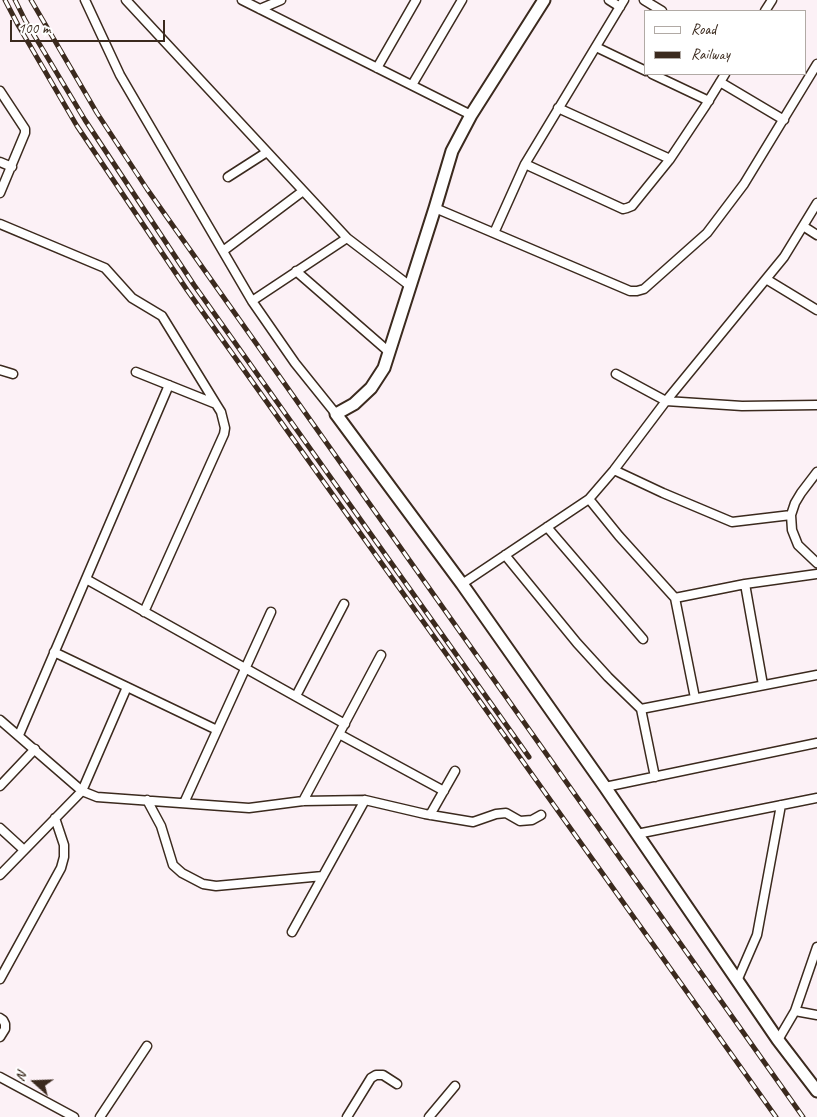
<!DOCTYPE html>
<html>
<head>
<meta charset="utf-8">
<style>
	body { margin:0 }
	#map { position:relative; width:817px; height:1117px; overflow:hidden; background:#fcf1f6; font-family:Caveat,sans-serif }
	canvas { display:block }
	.legend { position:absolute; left:644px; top:10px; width:162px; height:65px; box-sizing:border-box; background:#fff; border:1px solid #b1aaa5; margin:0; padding:6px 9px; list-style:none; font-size:15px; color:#3b2a1e }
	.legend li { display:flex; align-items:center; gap:10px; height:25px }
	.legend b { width:25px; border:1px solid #b1aaa5 }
	.north { position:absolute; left:10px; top:1057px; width:50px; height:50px; -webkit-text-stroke:4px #fff; paint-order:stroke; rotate:290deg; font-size:14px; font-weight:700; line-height:20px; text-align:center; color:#3b2a1e }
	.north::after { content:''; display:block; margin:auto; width:18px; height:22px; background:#3b2a1e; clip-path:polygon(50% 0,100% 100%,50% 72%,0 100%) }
	.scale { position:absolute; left:10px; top:20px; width:155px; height:22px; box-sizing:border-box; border:2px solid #3b2a1e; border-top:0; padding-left:6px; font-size:15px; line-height:18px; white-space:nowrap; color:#3b2a1e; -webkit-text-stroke:4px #fff; paint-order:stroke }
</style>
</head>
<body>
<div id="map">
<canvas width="817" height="1117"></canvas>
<ul class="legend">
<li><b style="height:6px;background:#fff"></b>Road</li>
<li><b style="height:6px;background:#3b2a1e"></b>Railway</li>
</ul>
<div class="north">N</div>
<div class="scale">100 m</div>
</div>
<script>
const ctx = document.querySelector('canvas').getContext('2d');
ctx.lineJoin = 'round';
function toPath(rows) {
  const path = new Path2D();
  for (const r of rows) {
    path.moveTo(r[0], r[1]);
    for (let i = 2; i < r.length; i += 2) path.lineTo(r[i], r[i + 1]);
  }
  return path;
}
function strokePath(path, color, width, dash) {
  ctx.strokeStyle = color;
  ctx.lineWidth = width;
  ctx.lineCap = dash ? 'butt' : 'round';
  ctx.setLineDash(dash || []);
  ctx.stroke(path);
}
const street = toPath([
	[85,0,120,75,252,301,295,363,336,414],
	[126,0,347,238],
	[242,0,471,115],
	[609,0,620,7],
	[644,0,662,11],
	[260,9,281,0],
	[765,11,772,0],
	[596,47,646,71],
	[377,68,416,0],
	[652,74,709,101],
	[720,82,784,120],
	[412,85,462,0],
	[0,91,25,129,25,133,0,193],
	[558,108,670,159],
	[0,162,12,167],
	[525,164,623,209,627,208,632,206,670,159,706,105,725,74],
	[228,177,267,152],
	[435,208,630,291,637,291,644,289,707,233,744,184,817,64],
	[0,224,105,268,132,298,162,316,216,404],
	[803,226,817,235],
	[494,233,525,164,624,0],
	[223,251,303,191],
	[296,271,389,352],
	[766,279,817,310],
	[252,301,347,238,410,286],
	[0,370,13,374],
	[136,372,216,404,221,412,225,428,224,434,144,612],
	[616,374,666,401,742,406,817,405],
	[614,470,663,493,732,522,791,515],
	[817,472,801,493,795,503,791,515,792,530,798,545,817,563],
	[589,499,619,536,675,598,745,584,817,574],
	[547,527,643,639],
	[505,555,577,643,608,677,641,709,817,675],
	[86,579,345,724],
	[462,584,589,499,614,470,666,401,784,257,817,203],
	[745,584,763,685],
	[675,598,695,698],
	[54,652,217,730],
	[381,655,339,734,444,791],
	[296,696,344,604],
	[641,709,655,777],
	[0,720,82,791,97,797,249,808,303,801,365,800,425,814,473,822,496,814,506,813,520,821,532,820,541,815],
	[19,735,169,385],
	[0,786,35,749],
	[605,787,817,743],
	[147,800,161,826,173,865,182,873,203,884,216,886,323,876],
	[303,801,339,734],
	[184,803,271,612],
	[430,815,455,771],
	[0,828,24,850],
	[637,834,817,798],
	[0,875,82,791,127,687],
	[292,932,365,800],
	[0,979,61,868,64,857,64,845,55,818],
	[737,981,757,935,781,805],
	[795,1011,817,1015],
	[0,1018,3,1020,5,1024,5,1029,0,1037],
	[778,1040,795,1011,817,947],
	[0,1077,74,1117],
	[100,1117,147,1046],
	[347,1117,371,1078,376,1075,383,1075,397,1084],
	[429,1117,455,1086]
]);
const secondary = toPath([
	[544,0,471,115,452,151,435,208,384,368,371,388,354,404,336,414,462,584,605,787,778,1040,817,1091]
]);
const rail = toPath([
	[5,0,18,25,77,126,187,290,776,1117],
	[15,0,25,20,85,120,194,285,529,757],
	[31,0,97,113,147,189,803,1117]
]);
strokePath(street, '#3b2a1e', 11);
strokePath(secondary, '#3b2a1e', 15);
strokePath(street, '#fff', 8);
strokePath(secondary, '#fff', 11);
strokePath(rail, '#3b2a1e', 5);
strokePath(rail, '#fff', 3, [9]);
</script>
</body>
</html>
